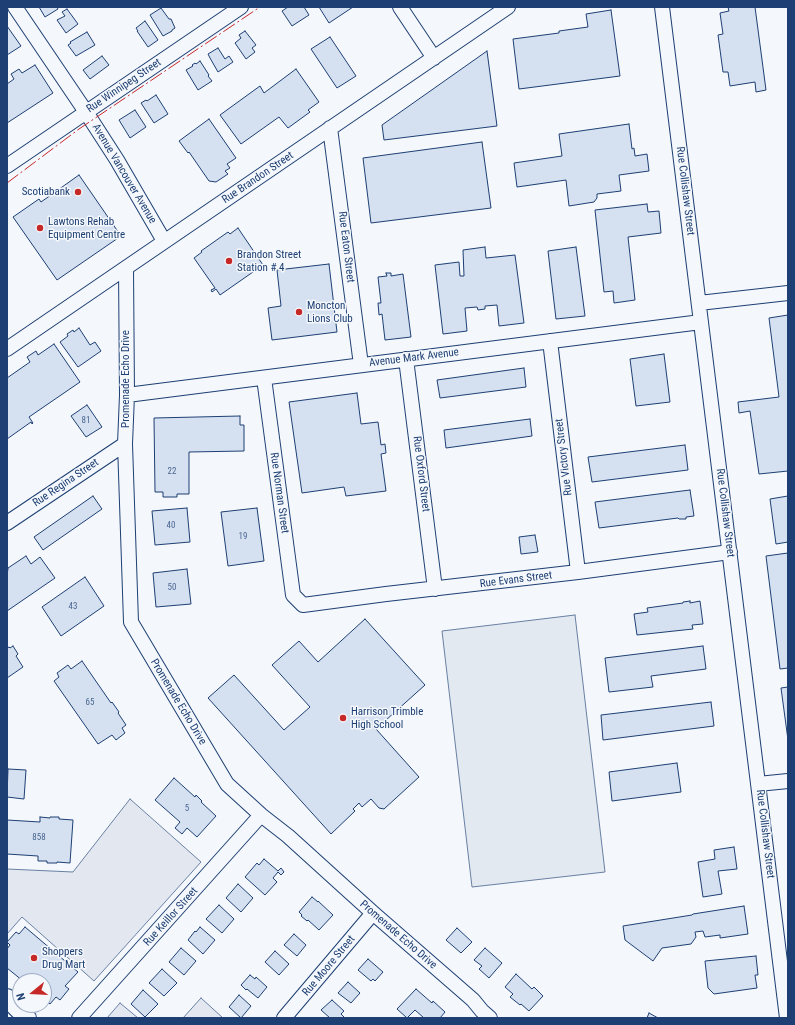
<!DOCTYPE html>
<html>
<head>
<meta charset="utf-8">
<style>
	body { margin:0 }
	#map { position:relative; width:795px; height:1025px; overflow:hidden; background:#f4f7fb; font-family:"Roboto Condensed",sans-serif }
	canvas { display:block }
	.frame { position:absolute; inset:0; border:8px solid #1d3f73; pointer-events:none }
	.north { position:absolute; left:12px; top:973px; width:40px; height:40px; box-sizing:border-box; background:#f4f7fb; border:1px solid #9eadc5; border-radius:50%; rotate:252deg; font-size:11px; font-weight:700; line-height:16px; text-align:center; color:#1d3f73 }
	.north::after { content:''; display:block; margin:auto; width:14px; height:18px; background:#c62828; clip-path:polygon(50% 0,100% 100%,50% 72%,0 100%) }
</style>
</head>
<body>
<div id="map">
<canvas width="795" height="1025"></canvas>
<div class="frame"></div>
<div class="north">N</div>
</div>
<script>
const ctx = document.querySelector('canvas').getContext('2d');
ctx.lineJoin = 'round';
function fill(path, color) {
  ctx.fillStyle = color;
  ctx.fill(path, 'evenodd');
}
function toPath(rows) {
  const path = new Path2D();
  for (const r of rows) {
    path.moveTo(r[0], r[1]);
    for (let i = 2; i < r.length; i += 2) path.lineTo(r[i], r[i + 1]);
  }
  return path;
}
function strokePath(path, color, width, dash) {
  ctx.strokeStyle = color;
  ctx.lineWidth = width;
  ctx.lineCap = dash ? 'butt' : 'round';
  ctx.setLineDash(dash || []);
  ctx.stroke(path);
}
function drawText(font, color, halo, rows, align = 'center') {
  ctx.font = font + ' "Roboto Condensed",sans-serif';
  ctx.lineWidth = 3;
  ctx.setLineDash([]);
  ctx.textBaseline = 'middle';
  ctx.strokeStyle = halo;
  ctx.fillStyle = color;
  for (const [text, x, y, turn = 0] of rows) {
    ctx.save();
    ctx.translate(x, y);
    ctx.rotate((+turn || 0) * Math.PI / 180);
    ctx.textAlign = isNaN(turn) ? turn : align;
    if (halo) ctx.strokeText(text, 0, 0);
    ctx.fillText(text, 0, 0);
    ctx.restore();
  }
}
const green = toPath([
	[575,615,605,872,472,887,442,631,575,615]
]);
const parking = toPath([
	[130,799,201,862,94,981,22,917,7,934,7,869,73,872,130,799],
	[201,998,223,1018,183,1018,201,998],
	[120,1003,138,1018,107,1018,120,1003]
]);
const building = toPath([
	[39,7,57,7,58,9,45,17,39,7],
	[288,7,304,7,309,15,292,26,282,11,288,7],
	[319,7,353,7,329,23,319,7],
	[728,7,755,7,766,90,756,92,755,82,730,86,728,72,723,72,718,35,723,34,720,13,729,11,728,7],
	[161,8,169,19,171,19,175,28,172,30,172,31,163,36,150,15,161,8],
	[67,9,78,24,66,33,57,20,65,16,62,12,67,9],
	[611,10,620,76,519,89,513,39,559,33,559,31,588,27,586,14,611,10],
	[145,21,156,37,158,40,148,47,137,31,138,31,136,28,145,21],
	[7,26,21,46,7,55,7,26],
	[245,31,256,45,252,48,255,52,246,59,235,43,241,38,239,35,245,31],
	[87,32,95,45,76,56,68,45,71,43,70,42,87,32],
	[330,37,356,76,337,88,311,49,330,37],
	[218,48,225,59,229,56,233,62,218,72,210,58,208,54,218,48],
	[487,51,497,126,384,140,382,125,487,51],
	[102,56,109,65,90,79,83,70,102,56],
	[200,61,209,75,208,76,212,81,198,90,186,70,193,66,192,65,195,63,196,64,200,61],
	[35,65,53,93,7,123,7,84,14,79,11,74,19,69,22,73,35,65],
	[296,69,319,102,308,110,310,112,288,128,279,117,241,144,220,115,260,86,264,93,296,69],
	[156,95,168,114,154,123,141,103,146,100,147,101,156,95],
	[135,110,146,127,130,138,119,120,135,110],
	[209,119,236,158,227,164,230,168,225,171,228,174,216,182,209,181,189,152,188,153,179,141,209,119],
	[629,124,632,149,634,148,635,156,647,154,649,171,619,175,621,191,597,194,597,198,594,202,569,206,566,180,517,187,514,163,562,156,559,134,629,124],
	[482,142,491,208,371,223,363,158,482,142],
	[79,175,121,236,57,280,13,217,39,199,41,202,79,175],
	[647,204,648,212,659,211,661,233,628,237,635,300,614,303,613,291,604,292,595,210,647,204],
	[238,228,263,265,220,295,216,289,212,292,211,290,215,288,194,258,202,252,201,251,228,232,230,234,238,228],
	[485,247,486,258,515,255,524,323,499,326,497,305,485,306,485,309,478,310,477,307,465,308,467,331,443,334,435,265,459,262,460,276,464,276,463,250,485,247],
	[576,247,585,316,556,319,548,251,576,247],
	[329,264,337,332,272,340,268,308,281,306,277,270,329,264],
	[386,273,391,273,391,276,403,274,411,337,385,340,382,314,379,315,378,303,381,303,378,277,387,276,386,273],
	[788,315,788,471,759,474,750,411,739,413,738,402,779,397,769,318,788,315],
	[79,328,90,345,95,342,101,351,78,367,60,342,68,336,67,334,73,330,74,332,79,328],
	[54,344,80,382,29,417,33,423,32,424,31,422,7,439,7,378,30,362,27,357,36,351,38,355,54,344],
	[664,354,670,402,636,406,630,359,664,354],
	[524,368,526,387,440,398,437,380,524,368],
	[357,393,361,424,378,422,381,445,385,444,386,453,381,454,386,491,346,496,344,487,302,493,289,402,357,393],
	[87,405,102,427,86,437,71,416,87,405],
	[240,416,240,425,244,425,244,451,189,452,189,494,177,494,177,497,163,497,163,492,155,492,154,418,240,416],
	[530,419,532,436,446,448,444,430,530,419],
	[685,445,688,470,592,482,588,457,685,445],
	[690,490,694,516,686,517,686,519,679,519,678,518,599,528,595,502,690,490],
	[93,496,102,509,43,550,34,537,93,496],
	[788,496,788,542,776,544,770,499,788,496],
	[187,508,190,542,155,545,152,511,187,508],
	[257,508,264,561,228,566,221,512,257,508],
	[535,535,538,552,521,554,519,537,535,535],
	[788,553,788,668,780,669,766,556,788,553],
	[26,556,31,564,40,557,55,578,7,611,7,576,8,568,26,556],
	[187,569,191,604,156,607,153,573,187,569],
	[85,577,104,606,61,636,42,607,85,577],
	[690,601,690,603,700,601,703,624,692,625,693,629,637,635,634,614,648,612,647,608,683,603,683,602,690,601],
	[365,619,425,685,376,729,419,777,384,809,379,808,371,799,362,807,359,803,353,809,355,811,331,834,208,698,234,675,284,730,310,707,272,665,299,641,318,662,365,619],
	[13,646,18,654,16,656,23,667,7,678,7,648,9,647,10,648,13,646],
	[703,646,706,669,651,676,653,687,609,692,605,658,703,646],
	[82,661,111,703,112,702,119,712,118,713,126,725,122,728,125,733,116,740,112,735,98,744,54,681,59,677,57,673,68,665,71,669,82,661],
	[788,687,788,740,781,688,788,687],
	[711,702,714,726,603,740,601,715,711,702],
	[677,763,681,792,612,801,609,772,677,763],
	[8,769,26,770,24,799,7,797,8,769],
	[174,778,195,797,196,795,202,801,201,802,216,816,197,837,187,828,182,834,175,828,180,822,155,800,174,778],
	[40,817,50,818,50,817,59,817,59,819,73,820,70,863,57,862,57,863,47,863,47,861,38,861,38,856,7,854,7,820,40,822,40,817],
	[734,847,737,869,718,871,722,894,703,897,698,862,715,859,714,850,734,847],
	[264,859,278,871,281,868,284,872,281,875,278,872,273,878,277,882,265,895,245,877,257,863,259,865,264,859],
	[238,884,253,898,241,912,226,898,238,884],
	[312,897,318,902,318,901,333,915,319,930,308,920,307,921,301,916,302,915,299,912,312,897],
	[219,905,234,919,222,933,206,919,219,905],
	[744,906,748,934,720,938,720,935,705,937,703,931,695,932,696,937,691,944,662,948,653,961,625,940,623,926,692,915,693,914,744,906],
	[25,927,78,972,65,986,69,989,60,1000,56,997,50,1004,44,999,44,981,23,981,7,968,7,949,10,945,7,942,16,932,19,934,25,927],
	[200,927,215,940,203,954,188,940,195,931,196,932,200,927],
	[457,928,472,942,461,953,446,940,457,928],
	[294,934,306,945,297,956,284,945,294,934],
	[181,948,196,961,184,975,169,962,181,948],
	[485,948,502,963,489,978,479,969,482,966,474,960,485,948],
	[275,951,289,964,279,975,265,962,275,951],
	[756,956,758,975,755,975,757,988,714,994,708,988,705,961,756,956],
	[368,959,383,972,375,981,373,979,371,981,358,970,368,959],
	[162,969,177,983,164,996,149,983,162,969],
	[516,974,532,989,534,987,543,996,529,1011,521,1004,520,1005,510,997,513,994,505,987,516,974],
	[250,975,255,979,256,977,267,987,258,998,247,989,246,990,241,985,250,975],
	[348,982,360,993,351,1003,338,993,348,982],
	[416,989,432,1003,433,1001,445,1012,440,1018,424,1018,415,1010,407,1018,397,1009,416,989],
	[143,990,158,1004,145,1017,131,1004,143,990],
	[239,995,251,1006,241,1018,229,1007,239,995],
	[332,1000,344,1011,341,1014,344,1017,343,1018,330,1018,321,1010,332,1000],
	[649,1013,658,1018,647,1018,649,1013]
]);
const minor = toPath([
	[15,7,86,112,117,160,164,241],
	[400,7,434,58],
	[662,7,787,1018],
	[330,128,361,365],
	[7,166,241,7],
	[126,268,127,395,125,444,131,622,227,784,261,815,288,836,373,913,473,1000,482,1011,490,1018],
	[699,303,788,293],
	[550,341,578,572],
	[7,349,508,7],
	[406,359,435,589],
	[264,378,293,595,303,605,386,594,578,572,730,552],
	[127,395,701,322],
	[7,523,125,444],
	[758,784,788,781],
	[79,1018,261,815],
	[284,1018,373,913]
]);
const major = toPath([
	[7,998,27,1018]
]);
const power = toPath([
	[7,183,79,129,260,7]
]);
const markers = [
	[78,192,4,"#c62828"],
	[40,228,4,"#c62828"],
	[229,261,4,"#c62828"],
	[299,312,4,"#c62828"],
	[343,718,4,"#c62828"],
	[34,958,4,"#c62828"]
];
const numberNames = [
	["81",86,421],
	["22",172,472],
	["40",171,526],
	["19",243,537],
	["50",172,588],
	["43",73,607],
	["65",90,703],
	["5",187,809],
	["858",39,838]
];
const streetNames = [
	["Rue Winnipeg Street",124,86,-34],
	["Avenue Vancouver Avenue",124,174,59],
	["Rue Brandon Street",258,178,-34],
	["Rue Collishaw Street",685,191,83],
	["Rue Eaton Street",346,247,83],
	["Avenue Mark Avenue",414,358,-7],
	["Promenade Echo Drive",126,379,-90],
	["Rue Victory Street",564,457,-97],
	["Rue Oxford Street",421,474,83],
	["Rue Regina Street",66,483,-34],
	["Rue Norman Street",279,493,82],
	["Rue Collishaw Street",725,513,83],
	["Rue Evans Street",516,580,-7],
	["Promenade Echo Drive",178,702,59],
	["Rue Collishaw Street",765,834,83],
	["Rue Keillor Street",171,917,-48],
	["Promenade Echo Drive",398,935,41],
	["Rue Moore Street",329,966,-50]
];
const poiNames = [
	["Scotiabank",70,192,"right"],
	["Lawtons Rehab",48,222],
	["Equipment Centre",48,235],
	["Brandon Street",237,255],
	["Station # 4",237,268],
	["Moncton",307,306],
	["Lions Club",307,319],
	["Harrison Trimble",351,712],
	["High School",351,725],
	["Shoppers",42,952],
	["Drug Mart",42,965]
];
fill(green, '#e3e9f0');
strokePath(green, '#687fa3', 1);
fill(parking, '#e3e8f0');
strokePath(parking, '#687fa3', 1);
fill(building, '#d5e0f0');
strokePath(building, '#1d3f73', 1);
strokePath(minor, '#1d3f73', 16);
strokePath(major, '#1d3f73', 20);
strokePath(minor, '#f4f7fb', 14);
strokePath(major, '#f4f7fb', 18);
strokePath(power, '#c62828', 1, [14, 3, 2, 3]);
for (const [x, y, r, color] of markers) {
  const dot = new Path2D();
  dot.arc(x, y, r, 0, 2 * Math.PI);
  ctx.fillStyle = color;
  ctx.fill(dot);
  strokePath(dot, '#f4f7fb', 1.5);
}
drawText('9px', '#4b6792', null, numberNames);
drawText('11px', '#1d3f73', '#f4f7fb', streetNames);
drawText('11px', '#1d3f73', '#f4f7fb', poiNames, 'left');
</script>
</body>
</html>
